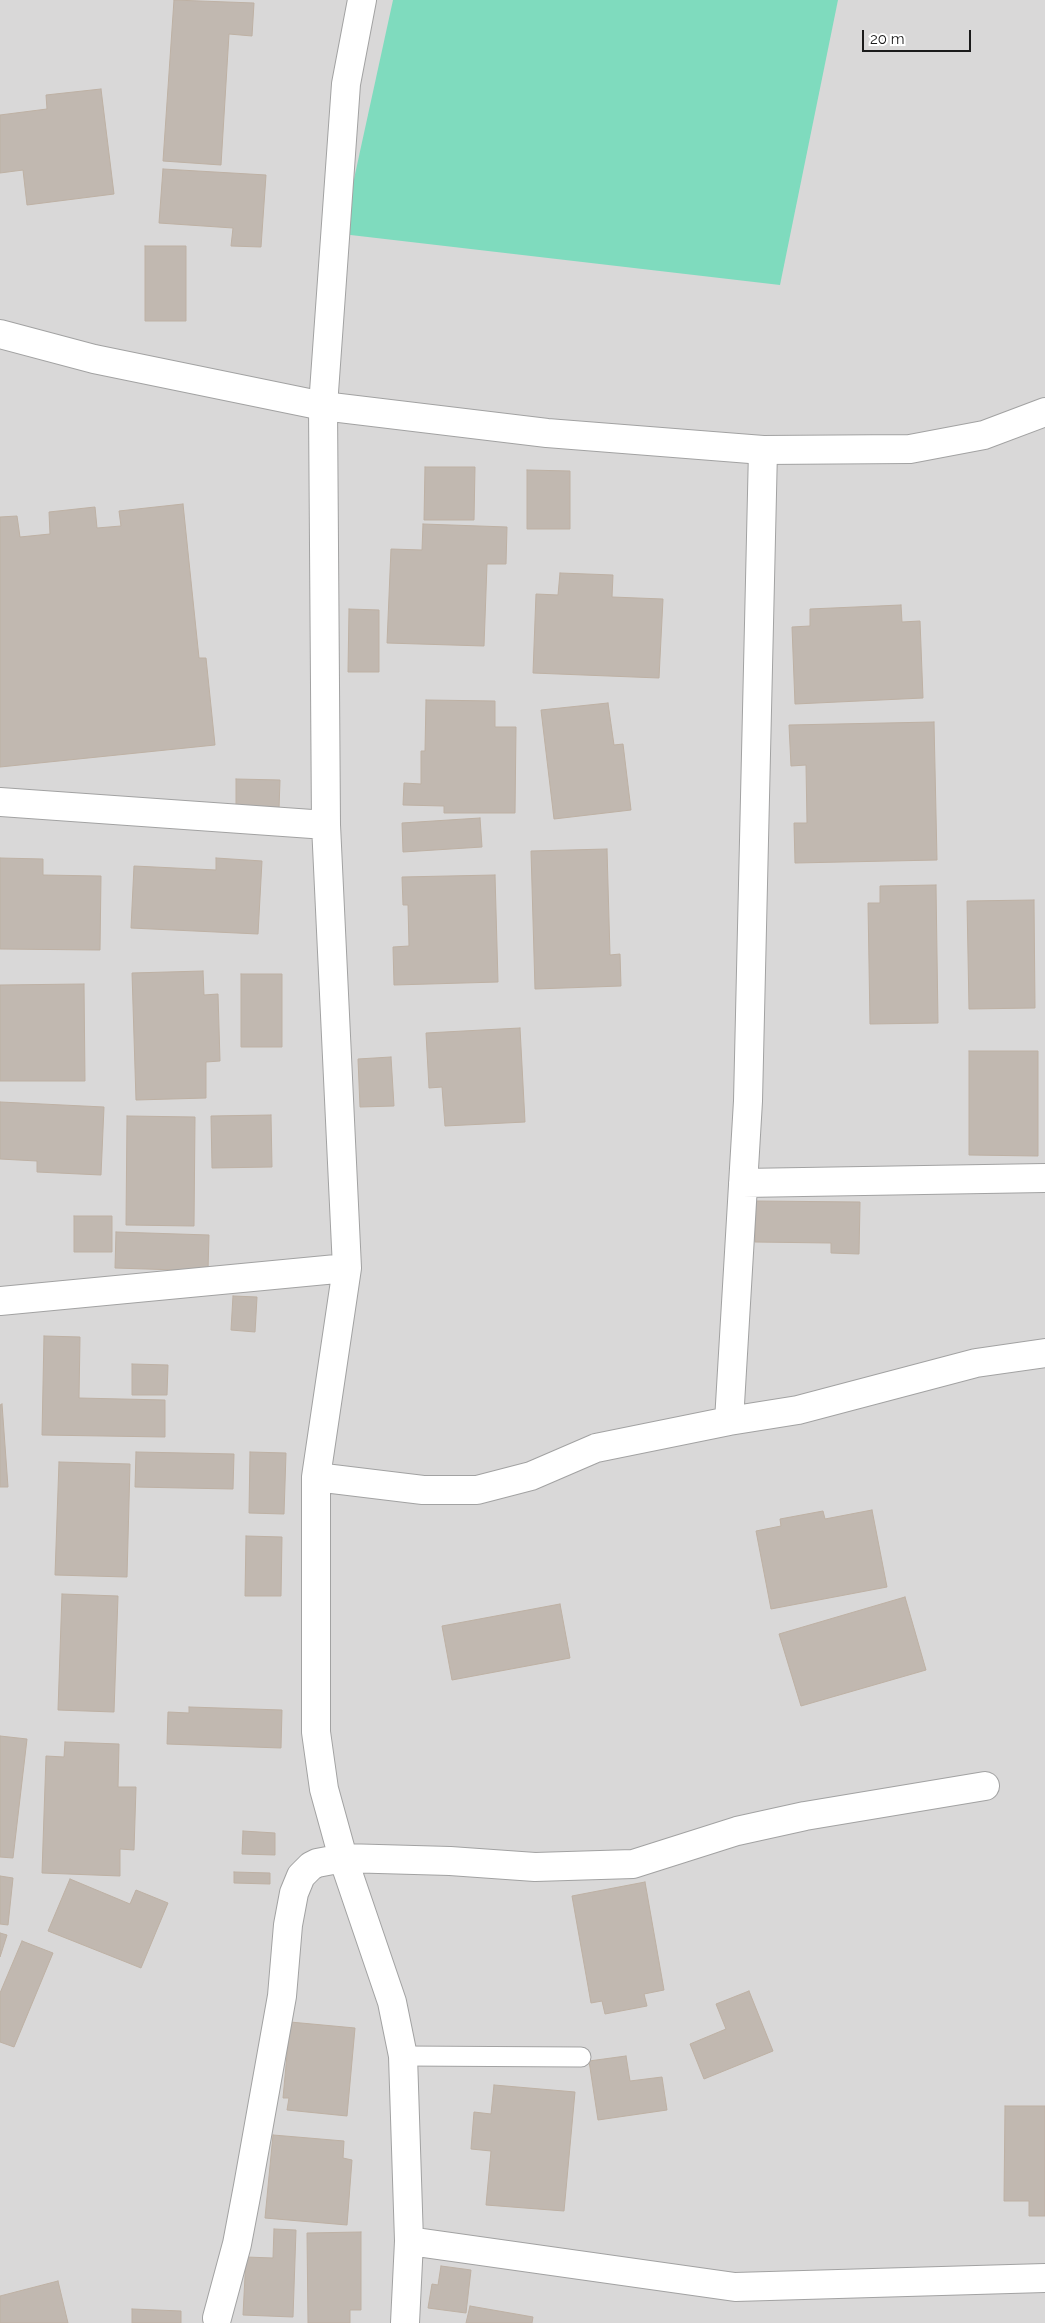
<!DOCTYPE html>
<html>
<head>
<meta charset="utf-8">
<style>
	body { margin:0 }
	#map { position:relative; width:1045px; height:2323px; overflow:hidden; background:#edeae1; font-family:Raleway,sans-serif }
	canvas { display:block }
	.scale { position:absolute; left:862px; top:30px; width:109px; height:22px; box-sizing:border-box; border:2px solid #1b1b1b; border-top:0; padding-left:6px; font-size:15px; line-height:18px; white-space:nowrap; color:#1b1b1b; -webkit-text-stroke:4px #fff; paint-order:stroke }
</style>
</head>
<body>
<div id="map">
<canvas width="1045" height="2323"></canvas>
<div class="scale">20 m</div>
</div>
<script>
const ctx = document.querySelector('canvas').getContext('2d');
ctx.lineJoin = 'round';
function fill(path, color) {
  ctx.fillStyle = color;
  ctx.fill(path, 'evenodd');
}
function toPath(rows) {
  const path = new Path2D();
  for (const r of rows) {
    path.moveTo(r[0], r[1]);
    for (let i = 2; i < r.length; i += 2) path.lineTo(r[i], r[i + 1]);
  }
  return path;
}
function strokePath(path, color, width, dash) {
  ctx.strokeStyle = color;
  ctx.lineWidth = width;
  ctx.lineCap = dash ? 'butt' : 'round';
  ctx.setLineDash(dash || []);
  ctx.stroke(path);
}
const residential = toPath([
	[0,0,1045,0,1045,2323,0,2323]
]);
const pitch = toPath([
	[393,0,838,0,780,285,342,234]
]);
const building = toPath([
	[174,0,254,3,252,36,229,34,221,165,163,161,174,0],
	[101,89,114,194,27,205,23,170,0,173,0,115,47,109,46,95,101,89],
	[163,169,266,175,261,247,231,246,233,228,159,223,163,169],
	[145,246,186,246,186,321,145,321,145,246],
	[425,467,475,467,474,520,424,520,425,467],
	[527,470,570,471,570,529,527,529,527,470],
	[183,504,199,658,206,658,215,745,0,767,0,517,17,516,20,537,50,534,49,512,95,507,97,528,121,526,119,511,183,504],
	[423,524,507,527,506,564,487,564,484,646,387,643,391,549,422,550,423,524],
	[560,573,613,575,612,597,663,599,659,678,533,673,536,594,558,595,560,573],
	[901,605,902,622,920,621,923,698,795,704,792,627,810,626,810,609,901,605],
	[349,609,379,610,379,672,348,672,349,609],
	[426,700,495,701,495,727,516,727,515,813,444,813,444,806,403,805,404,783,421,784,421,751,425,751,426,700],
	[608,703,614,745,623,744,631,810,554,819,541,710,608,703],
	[934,722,937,860,795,863,794,823,807,823,806,765,791,766,789,725,934,722],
	[236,779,280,780,279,809,236,808,236,779],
	[480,818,482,847,403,852,402,823,480,818],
	[607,849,610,955,620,954,621,986,535,989,531,851,607,849],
	[0,858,43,859,43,875,101,876,100,950,0,949,0,858],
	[216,858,262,861,258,934,131,928,134,866,216,870,216,858],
	[495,875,498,982,394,985,393,947,409,946,408,905,403,905,402,877,495,875],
	[936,885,938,1023,870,1024,868,903,880,903,880,886,936,885],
	[1034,900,1035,1008,969,1009,967,901,1034,900],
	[203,971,204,995,218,994,220,1061,206,1062,206,1098,136,1100,132,973,203,971],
	[241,974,282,974,282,1047,241,1047,241,974],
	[84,984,85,1081,0,1081,0,985,84,984],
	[520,1028,525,1122,445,1126,442,1087,429,1088,426,1033,520,1028],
	[969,1051,1038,1051,1038,1156,969,1155,969,1051],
	[391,1057,394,1106,360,1107,358,1059,391,1057],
	[0,1102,104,1107,101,1175,37,1172,37,1161,0,1159,0,1102],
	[271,1115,272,1167,212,1168,211,1116,271,1115],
	[127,1116,195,1117,194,1226,126,1225,127,1116],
	[756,1201,860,1202,859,1254,831,1253,831,1243,755,1242,756,1201],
	[74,1216,112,1216,112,1252,74,1252,74,1216],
	[116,1232,209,1235,208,1271,115,1268,116,1232],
	[233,1296,257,1297,255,1332,231,1330,233,1296],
	[44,1336,80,1337,79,1398,165,1400,165,1437,42,1435,44,1336],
	[132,1364,168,1365,167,1395,132,1395,132,1364],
	[2,1404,8,1487,0,1487,0,1405,2,1404],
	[136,1452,234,1454,233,1489,135,1487,136,1452],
	[250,1452,286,1453,284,1514,249,1513,250,1452],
	[59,1462,130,1464,127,1577,55,1575,59,1462],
	[872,1510,887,1587,771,1609,756,1531,781,1526,780,1519,823,1511,825,1519,872,1510],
	[246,1536,282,1537,281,1596,245,1596,246,1536],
	[62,1594,118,1596,114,1712,58,1710,62,1594],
	[905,1597,926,1670,801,1706,779,1634,905,1597],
	[560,1604,570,1658,452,1680,442,1626,560,1604],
	[189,1707,282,1710,281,1748,167,1744,168,1712,189,1713,189,1707],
	[0,1736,27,1739,13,1858,0,1857,0,1736],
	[65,1742,119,1744,118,1787,136,1787,134,1850,120,1849,120,1876,42,1873,46,1756,64,1757,65,1742],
	[243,1831,275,1833,275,1855,242,1854,243,1831],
	[234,1872,270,1873,270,1884,234,1883,234,1872],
	[0,1876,13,1878,8,1925,0,1924,0,1876],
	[70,1879,130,1904,136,1890,168,1903,141,1968,48,1931,70,1879],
	[645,1882,664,1990,644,1994,647,2006,605,2014,602,2001,591,2003,572,1896,645,1882],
	[0,1933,7,1935,0,1957,0,1933],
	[22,1941,53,1953,14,2047,0,2042,0,1993,22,1941],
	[749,1991,773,2051,704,2079,690,2044,726,2029,716,2004,749,1991],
	[290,2022,355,2028,347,2116,287,2110,289,2098,283,2098,290,2022],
	[626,2056,630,2081,662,2077,667,2110,598,2120,589,2061,626,2056],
	[494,2085,575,2092,564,2211,486,2205,491,2151,471,2149,474,2112,491,2114,494,2085],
	[1005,2106,1045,2106,1045,2216,1029,2216,1029,2201,1004,2201,1005,2106],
	[273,2135,344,2141,343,2158,352,2160,347,2225,265,2218,273,2135],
	[274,2229,296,2230,293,2317,243,2315,246,2257,273,2258,274,2229],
	[361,2232,361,2310,350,2310,350,2323,308,2323,307,2233,361,2232],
	[441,2266,471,2270,466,2313,428,2308,432,2284,438,2285,441,2266],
	[58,2281,68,2323,0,2323,0,2296,58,2281],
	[470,2306,533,2317,532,2323,466,2323,470,2306],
	[132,2309,181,2311,181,2323,132,2323,132,2309]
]);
const service = toPath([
	[403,2056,581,2057]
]);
const minor = toPath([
	[362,0,346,84,323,406,326,825,347,1268,316,1477,316,1732,324,1789,343,1858,392,2002,403,2056,409,2241,405,2323],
	[0,802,326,825],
	[743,1183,1045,1178],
	[0,1301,347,1268],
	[729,1421,748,1101,763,450],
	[316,1477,423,1490,477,1490,531,1476,596,1448,729,1421,798,1410,976,1363,1045,1353],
	[409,2241,735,2287,1045,2278],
	[217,2318,237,2244,248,2186,282,1996,288,1925,294,1893,301,1876,311,1866,317,1863,343,1858,450,1861,535,1867,633,1864,737,1831,805,1816,985,1786]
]);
const tertiary = toPath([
	[0,334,94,359,323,406,547,433,763,450,910,449,984,435,1045,412]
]);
fill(residential, '#d9d8d8');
fill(pitch, '#7fdbbe');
fill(building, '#c1b8b0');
strokePath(building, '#beb1a4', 1);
strokePath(service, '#a2a2a2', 21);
strokePath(minor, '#a2a2a2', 30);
strokePath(tertiary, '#a2a2a2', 30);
strokePath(service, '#fff', 19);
strokePath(minor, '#fff', 28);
strokePath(tertiary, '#fff', 28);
</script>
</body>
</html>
